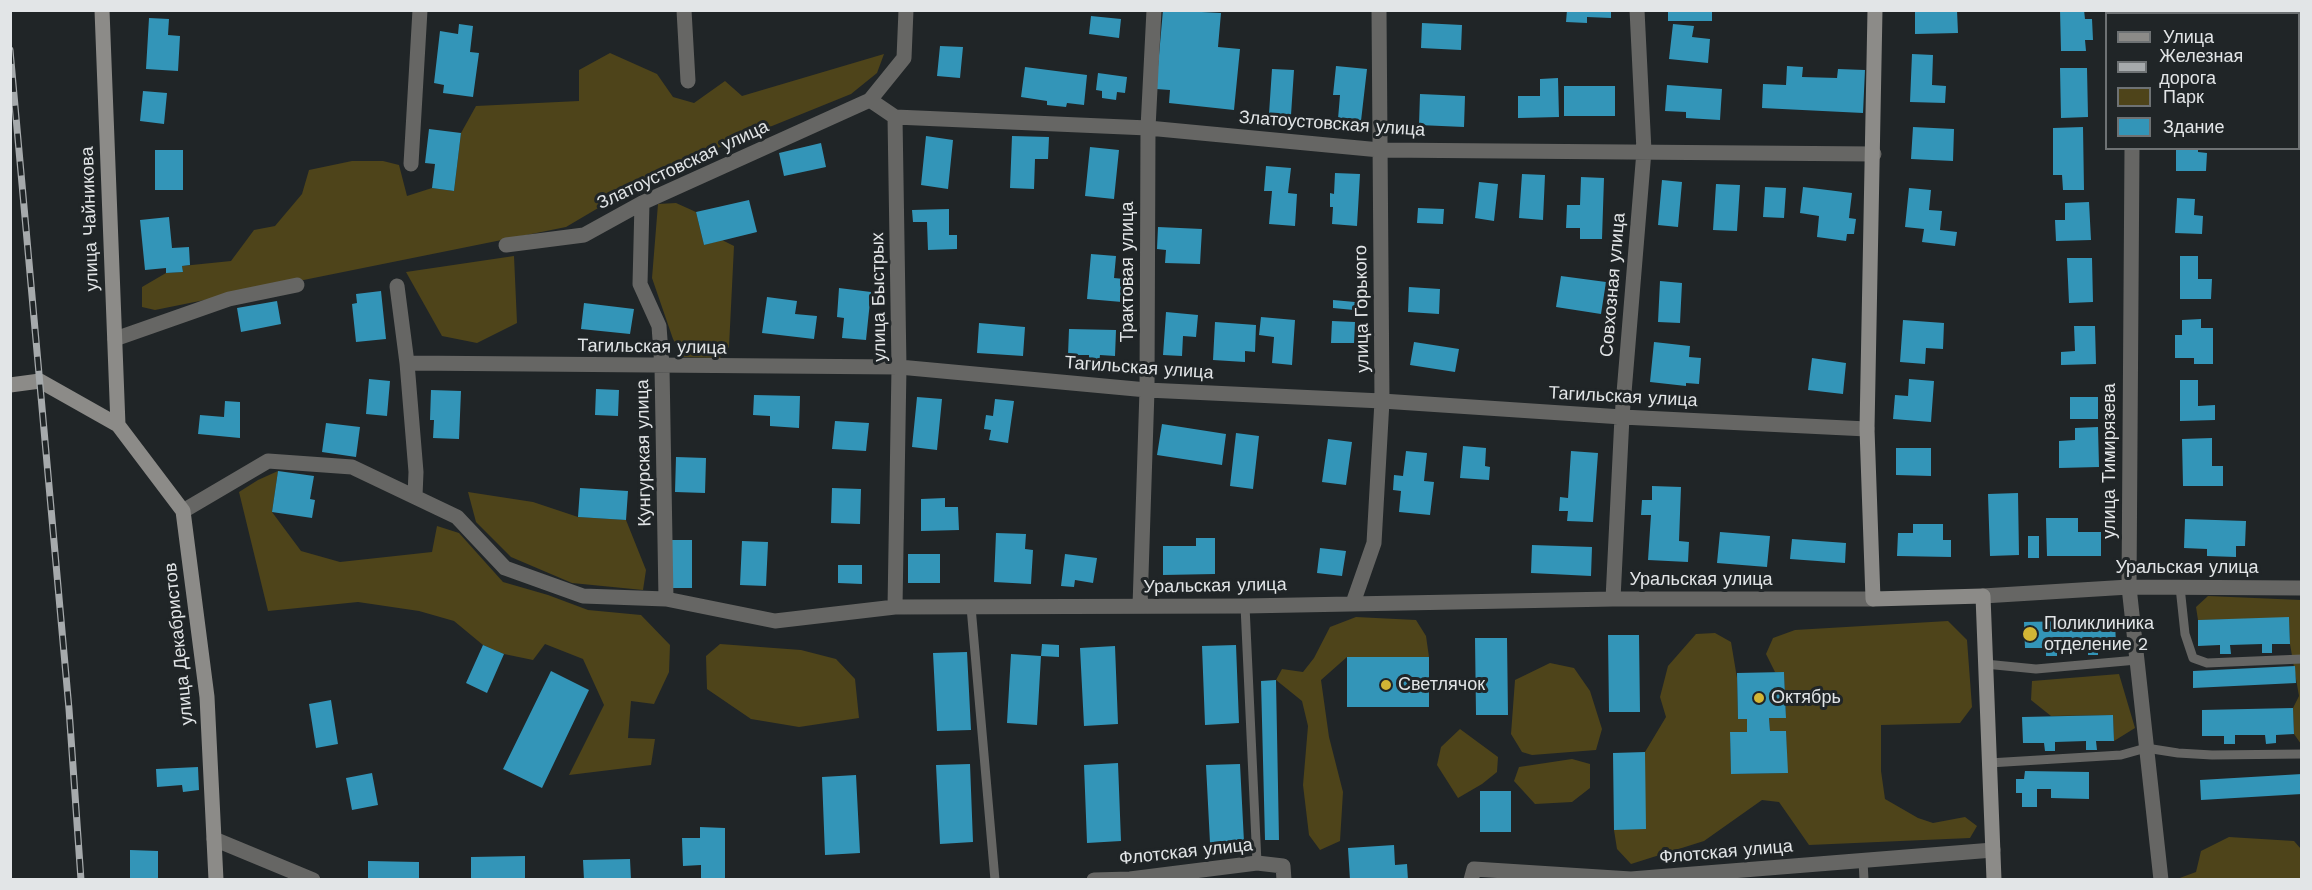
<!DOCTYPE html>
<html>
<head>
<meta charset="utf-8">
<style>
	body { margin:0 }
	#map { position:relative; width:2312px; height:890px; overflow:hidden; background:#202527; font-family:"Work Sans",sans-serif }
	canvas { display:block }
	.frame { position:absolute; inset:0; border:12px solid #e2e5e7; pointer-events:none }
	.legend { position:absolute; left:2105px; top:12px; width:195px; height:138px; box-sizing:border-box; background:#202527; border:2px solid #6e7274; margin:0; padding:8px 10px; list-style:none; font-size:18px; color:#e2e5e7 }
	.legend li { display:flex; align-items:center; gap:12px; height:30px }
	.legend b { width:30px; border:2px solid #6e7274 }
</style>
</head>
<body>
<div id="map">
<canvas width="2312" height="890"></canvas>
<div class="frame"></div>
<ul class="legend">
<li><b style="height:8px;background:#8c8b88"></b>Улица</li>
<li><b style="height:8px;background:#a6aaac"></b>Железная дорога</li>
<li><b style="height:16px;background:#4e441a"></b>Парк</li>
<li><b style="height:16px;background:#3395b8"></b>Здание</li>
</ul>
</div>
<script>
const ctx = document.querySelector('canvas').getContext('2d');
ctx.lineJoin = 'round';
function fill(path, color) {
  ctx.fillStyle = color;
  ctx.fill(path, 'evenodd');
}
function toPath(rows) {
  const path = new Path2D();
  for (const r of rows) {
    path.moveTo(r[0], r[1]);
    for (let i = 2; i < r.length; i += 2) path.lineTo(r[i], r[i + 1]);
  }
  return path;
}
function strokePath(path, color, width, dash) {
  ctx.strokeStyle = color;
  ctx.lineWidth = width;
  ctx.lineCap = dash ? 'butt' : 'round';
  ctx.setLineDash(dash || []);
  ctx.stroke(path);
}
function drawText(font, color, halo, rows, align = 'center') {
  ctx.font = font + ' "Work Sans",sans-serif';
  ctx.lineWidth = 6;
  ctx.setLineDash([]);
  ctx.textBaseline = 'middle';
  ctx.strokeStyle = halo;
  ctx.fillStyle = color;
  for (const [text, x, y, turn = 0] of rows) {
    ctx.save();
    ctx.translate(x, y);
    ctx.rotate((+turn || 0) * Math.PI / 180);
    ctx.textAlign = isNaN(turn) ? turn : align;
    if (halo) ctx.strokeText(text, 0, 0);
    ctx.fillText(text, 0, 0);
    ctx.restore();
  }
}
const green = toPath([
	[610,53,657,74,673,97,694,103,725,81,742,96,884,54,877,73,851,94,661,171,566,227,155,310,142,307,142,287,166,273,183,272,182,266,231,261,254,230,275,226,302,194,309,170,352,161,383,161,399,165,407,196,432,188,454,191,461,133,476,106,579,101,579,70],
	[676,203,696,212,704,245,722,240,734,246,729,347,720,358,683,357,673,339,652,278,658,204],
	[514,256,517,323,477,343,442,336,406,272],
	[278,471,272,512,301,551,340,562,432,552,437,526,459,533,503,582,548,595,588,610,641,615,670,645,669,672,654,704,631,701,628,738,655,739,651,765,569,775,604,705,583,659,545,644,533,660,504,654,483,645,454,621,419,611,358,602,268,611,239,492,258,480],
	[468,492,533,502,578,517,626,520,646,570,643,590,572,583,511,557,476,522],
	[2208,596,2301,600,2301,744,2294,734,2293,708,2299,696,2290,644,2289,618,2198,620,2196,607],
	[1356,617,1416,620,1426,636,1429,657,1347,657,1321,680,1329,737,1343,792,1340,841,1320,850,1309,835,1303,785,1308,726,1302,701,1276,680,1282,669,1303,672,1314,658,1330,627],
	[1948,621,1967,640,1972,707,1960,723,1881,725,1881,771,1885,799,1918,818,1933,823,1965,817,1977,826,1970,838,1809,845,1779,802,1762,800,1704,841,1631,864,1617,849,1614,830,1645,752,1666,717,1660,697,1668,666,1696,634,1715,633,1731,642,1737,678,1738,719,1747,719,1747,732,1730,732,1731,774,1787,773,1786,731,1770,731,1769,718,1786,717,1784,672,1775,672,1766,654,1773,638,1795,630],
	[720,644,801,650,836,659,855,679,859,718,799,727,751,719,707,689,706,656],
	[1550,663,1574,668,1590,691,1602,729,1596,750,1532,755,1522,752,1511,734,1515,680],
	[2119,674,2135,728,2114,741,2113,715,2051,716,2031,700,2032,681],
	[1460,729,1498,757,1497,772,1482,784,1458,798,1437,765,1441,747],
	[1572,759,1590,764,1590,788,1572,802,1535,804,1514,781,1519,767],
	[2229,837,2294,841,2301,849,2301,879,2177,879,2196,872,2201,851]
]);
const building = toPath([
	[1163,10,1221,13,1218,47,1240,49,1234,110,1169,103,1170,90,1156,89],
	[1567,10,1611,10,1611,18,1587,17,1587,23,1566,22],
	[1668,10,1712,10,1712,21,1668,21],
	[1915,10,1957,10,1958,33,1915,34],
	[2060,10,2084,10,2085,19,2092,19,2093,40,2085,40,2086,51,2061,51],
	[2171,10,2197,10,2197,14,2170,14],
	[1091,16,1121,19,1119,38,1089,34],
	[149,18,169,19,168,35,180,36,178,71,146,69],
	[1422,23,1462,25,1461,50,1421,48],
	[459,24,473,26,470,52,479,53,473,97,443,93,444,85,434,83,440,31,458,34],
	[1673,24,1694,26,1692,37,1710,39,1708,63,1669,59],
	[940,46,963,47,960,78,937,76],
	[1912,54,1933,55,1932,85,1946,86,1945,103,1910,102],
	[1336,66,1367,69,1361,121,1338,119,1340,95,1333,95],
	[1787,66,1803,67,1802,77,1837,78,1838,69,1865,70,1863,113,1762,108,1763,84,1786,85],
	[1025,67,1087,75,1084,105,1067,103,1066,107,1047,105,1047,101,1021,97],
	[2060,68,2087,68,2088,117,2061,118],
	[1272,69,1294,70,1291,115,1269,114],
	[1098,73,1127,77,1125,93,1117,92,1116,100,1102,98,1102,91,1096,90],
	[1558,78,1559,117,1518,118,1518,96,1540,96,1540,79],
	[1667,85,1722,89,1720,120,1686,118,1686,112,1665,111],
	[1564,86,1615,86,1615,116,1564,116],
	[143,91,167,93,164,124,140,121],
	[1420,94,1465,96,1464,127,1419,125],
	[1913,127,1954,129,1953,161,1911,159],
	[2083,127,2084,190,2063,190,2062,175,2053,175,2053,128],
	[429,129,461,133,454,191,432,188,435,164,425,163],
	[926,136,953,140,948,189,921,185],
	[1012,136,1049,137,1048,159,1035,159,1034,189,1010,188],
	[821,143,826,167,784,176,779,153],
	[1090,147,1119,150,1114,199,1085,196],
	[2176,148,2198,148,2198,152,2207,153,2206,171,2176,171],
	[155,150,183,150,183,190,155,190],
	[1266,166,1291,168,1288,193,1297,194,1295,226,1269,224,1272,191,1264,191],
	[1335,173,1360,174,1357,226,1332,224,1333,207,1330,207,1330,193,1334,194],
	[1522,174,1545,175,1543,220,1519,218],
	[1581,177,1604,178,1602,239,1580,239,1580,228,1566,228,1567,205,1580,205],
	[1662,180,1682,182,1678,227,1658,225],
	[1479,182,1498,184,1494,221,1475,218],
	[1716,184,1740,185,1737,231,1713,230],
	[1765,187,1786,188,1784,218,1763,217],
	[1803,187,1852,193,1849,218,1856,219,1854,234,1847,234,1846,241,1817,237,1819,216,1800,213],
	[1909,188,1931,190,1929,210,1942,211,1940,230,1957,232,1955,246,1922,242,1924,229,1905,227],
	[2177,198,2195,199,2194,215,2203,216,2202,234,2175,233],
	[749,200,757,232,704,245,696,212],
	[2089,202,2091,240,2056,241,2055,220,2065,220,2065,203],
	[1418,208,1444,209,1443,224,1417,223],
	[949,209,949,235,957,235,957,249,928,250,927,222,913,222,912,210],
	[169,217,172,248,189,247,190,265,182,266,183,272,166,273,166,268,145,270,140,220],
	[1158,227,1202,229,1200,264,1165,263,1166,250,1157,249],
	[1091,254,1116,256,1114,278,1124,279,1122,302,1087,299],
	[2180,256,2198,256,2198,279,2212,279,2211,299,2180,299],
	[2067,258,2092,258,2093,302,2069,303],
	[1561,276,1606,282,1601,314,1556,307],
	[1660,281,1682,283,1680,323,1658,322],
	[1409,287,1440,289,1439,314,1408,312],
	[839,288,871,292,866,340,842,338,844,318,837,317],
	[381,291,386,339,356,342,352,304,357,303,356,294],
	[767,297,797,301,795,314,817,316,814,339,762,333],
	[1333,300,1355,302,1354,310,1333,308],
	[277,301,281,324,241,332,237,308],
	[584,303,634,309,630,334,581,329],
	[1166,312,1198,315,1196,337,1183,336,1182,356,1163,355],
	[1261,317,1295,320,1292,365,1272,363,1274,337,1259,335],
	[2201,319,2201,328,2213,328,2213,364,2194,364,2194,358,2175,358,2175,335,2182,335,2182,320],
	[1903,320,1944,323,1943,349,1926,348,1925,364,1900,362],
	[1332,321,1355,322,1354,343,1331,343],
	[1215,322,1256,325,1255,352,1245,351,1245,362,1213,360],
	[979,323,1025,327,1023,356,977,353],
	[2074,326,2095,326,2096,364,2061,365,2061,352,2075,351],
	[1069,329,1116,330,1115,356,1100,355,1099,364,1089,363,1089,355,1068,355],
	[1414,342,1459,349,1455,372,1410,365],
	[1654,342,1690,346,1689,357,1701,358,1699,384,1686,383,1686,386,1650,382],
	[1812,358,1846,363,1843,394,1808,390],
	[369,379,390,381,387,416,366,414],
	[1909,379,1934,381,1931,422,1893,419,1895,395,1908,396],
	[2180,380,2198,380,2198,406,2215,405,2215,420,2180,421],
	[596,389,619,390,618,416,595,415],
	[431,390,461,391,459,439,433,438,434,420,430,420],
	[754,395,800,396,799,428,770,426,770,416,753,415],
	[917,397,942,399,937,450,912,447],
	[2070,397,2098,397,2098,419,2070,419],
	[995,399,1014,401,1008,443,989,440,991,430,984,429,986,415,993,416],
	[225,401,240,402,240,438,198,434,200,415,224,417],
	[835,421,869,423,866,451,832,449],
	[326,423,360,427,356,457,322,452],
	[1162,424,1226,434,1222,465,1157,455],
	[2098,427,2099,467,2059,468,2059,441,2075,440,2075,428],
	[1236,433,1259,436,1253,489,1230,486],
	[2212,438,2212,466,2223,466,2223,486,2183,486,2182,439],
	[1328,439,1352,442,1346,485,1322,482],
	[1463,446,1486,448,1485,466,1490,467,1489,480,1460,478],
	[1896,448,1931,448,1931,476,1896,475],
	[1406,451,1427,453,1424,481,1434,482,1430,515,1399,512,1401,491,1393,490,1394,475,1403,476],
	[1571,451,1598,453,1593,522,1567,521,1568,511,1559,511,1560,497,1568,498],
	[676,457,706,458,705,493,675,492],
	[278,471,314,476,310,499,315,500,312,518,272,512],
	[1652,486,1681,487,1679,541,1689,542,1688,562,1648,560,1651,515,1641,515,1642,500,1652,500],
	[580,488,628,491,626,520,578,517],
	[832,488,861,489,860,524,831,523],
	[2018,493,2019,555,1990,556,1988,494],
	[945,498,945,507,958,507,959,530,921,531,921,499],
	[2046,518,2078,518,2078,532,2101,532,2101,556,2047,556],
	[2185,519,2246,521,2245,546,2236,546,2236,557,2207,556,2207,549,2184,548],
	[1913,524,1943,524,1943,540,1951,540,1951,557,1897,556,1898,533,1913,533],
	[1720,532,1770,536,1767,567,1717,563],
	[996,533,1026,534,1025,549,1033,550,1031,584,994,582],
	[2028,536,2039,536,2039,558,2028,558],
	[1196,538,1215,538,1215,574,1163,575,1163,546,1196,546],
	[1792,539,1846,543,1845,563,1790,559],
	[671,540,692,540,692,588,671,588],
	[742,541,768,542,766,586,740,585],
	[1532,545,1592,547,1591,576,1531,573],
	[1320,548,1346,551,1342,576,1317,573],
	[908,554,940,554,940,583,908,583],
	[1065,554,1097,558,1093,583,1075,580,1074,587,1061,586],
	[838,565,862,565,862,584,838,583],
	[2289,617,2290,644,2272,644,2272,653,2262,653,2262,644,2230,645,2231,654,2220,654,2220,645,2198,646,2198,620],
	[2115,620,2116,646,2098,646,2098,655,2088,655,2088,646,2057,647,2057,656,2046,656,2046,648,2025,648,2024,622],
	[1608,635,1639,635,1640,712,1609,712],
	[1475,638,1507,638,1508,715,1476,715],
	[1042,644,1059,645,1059,657,1041,656],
	[483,645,504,654,487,693,466,683],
	[1236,645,1239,723,1205,725,1202,646],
	[1115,646,1118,724,1084,726,1080,648],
	[967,652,971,730,937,731,933,653],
	[1011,654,1041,656,1037,725,1007,723],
	[1347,657,1429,657,1429,707,1347,707],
	[2295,666,2296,683,2193,688,2193,671],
	[551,671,589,690,542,788,503,769],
	[1784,672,1786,718,1769,718,1770,731,1786,731,1788,773,1731,774,1730,732,1747,732,1747,719,1738,719,1737,673],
	[1276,680,1279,840,1265,840,1261,681],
	[331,700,338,744,316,748,309,704],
	[2293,708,2294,734,2276,735,2276,743,2266,744,2265,735,2235,735,2235,744,2224,744,2224,736,2202,736,2202,710],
	[2113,715,2114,741,2096,741,2097,750,2086,750,2086,741,2055,742,2055,751,2045,751,2044,743,2023,743,2022,717],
	[1645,752,1646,829,1614,830,1613,753],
	[1118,763,1121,841,1087,843,1084,765],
	[970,764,973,842,940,844,936,765],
	[1240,764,1244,842,1210,843,1206,765],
	[198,767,199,790,183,792,182,785,157,787,156,769],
	[2025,771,2089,772,2089,799,2051,798,2051,789,2037,789,2037,807,2022,807,2022,793,2016,793,2016,779,2024,779],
	[372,773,378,805,352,810,346,778],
	[2302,774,2302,794,2201,800,2200,780],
	[856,775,860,853,825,855,822,777],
	[1480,791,1511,791,1511,832,1480,832],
	[700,827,725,828,725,880,701,880,701,865,683,866,682,838,700,838],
	[1394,845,1395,865,1407,864,1408,880,1350,880,1348,848],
	[130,850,158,851,158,880,130,880],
	[525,856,525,880,471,880,471,857],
	[630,859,631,880,584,880,583,860],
	[368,861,419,862,419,880,368,880]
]);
const lane = toPath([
	[2180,587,2185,634,2193,658,2207,663,2302,659],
	[1245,606,1257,863],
	[971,607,995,880],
	[1985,664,2036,669,2137,660],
	[1989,763,2121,755,2146,748,2178,753,2212,755,2302,754],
	[1863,861,1864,880]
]);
const street = toPath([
	[684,10,688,81],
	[2133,14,2133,10],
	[895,117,1148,128,1380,150,1874,154],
	[2132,148,2129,587,2161,880],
	[411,164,420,10],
	[642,203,640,284,659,326,662,367,666,599],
	[506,245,584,235,642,203,870,100],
	[397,286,407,363,416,472,415,496],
	[115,339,229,299,297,285],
	[407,363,899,367,1147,390,1382,401,1622,417,1867,429],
	[183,511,268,461,352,467,457,517,505,568,583,596,666,599,775,621,895,607,1245,606,1613,599,1873,599],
	[1983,596,2129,587,2302,588],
	[1613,599,1622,417,1644,151,1637,10],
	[1353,603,1374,543,1382,401,1379,10],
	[1140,606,1147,390,1148,128,1154,10],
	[895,607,899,367,895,117,870,100,904,58,906,10],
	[214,839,313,880],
	[1094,880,1130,879,1257,863,1283,866,1284,880],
	[1471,880,1474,869,1631,879,1993,850]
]);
const secondary = toPath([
	[102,10,118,425],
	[1875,10,1867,429,1873,599,1983,596,1994,880],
	[10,385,40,381,118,425,183,511,207,697,216,880]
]);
const rail = toPath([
	[10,50,69,709,81,880]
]);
const markers = [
	[2030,634,8,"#d3b635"],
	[1386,685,6,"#d3b635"],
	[1759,698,6,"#d3b635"]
];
const streetNames = [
	["Златоустовская улица",1332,124,4],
	["Златоустовская улица",683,165,-25],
	["улица Чайникова",90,219,-92],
	["Трактовая улица",1128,272,-90],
	["Совхозная улица",1613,285,-85],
	["улица Быстрых",879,297,-91],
	["улица Горького",1362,309,-91],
	["Тагильская улица",652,347,1],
	["Тагильская улица",1139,368,4],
	["Тагильская улица",1623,397,3],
	["Кунгурская улица",644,453,-91],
	["улица Тимирязева",2110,461,-90],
	["Уральская улица",2187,568],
	["Уральская улица",1701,580],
	["Уральская улица",1215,586,-1],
	["улица Декабристов",179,644,-96],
	["Флотская улица",1186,852,-6],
	["Флотская улица",1726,852,-5]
];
const poiNames = [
	["Поликлиника",2044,624],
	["отделение 2",2044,645],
	["Светлячок",1398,685],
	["Октябрь",1771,698]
];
fill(green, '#4e441a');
fill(building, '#3395b8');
strokePath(lane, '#666664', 9);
strokePath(street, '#666664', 15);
strokePath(secondary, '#8c8b88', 15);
strokePath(rail, '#a6aaac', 7);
strokePath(rail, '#202527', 4.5, [14]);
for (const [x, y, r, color] of markers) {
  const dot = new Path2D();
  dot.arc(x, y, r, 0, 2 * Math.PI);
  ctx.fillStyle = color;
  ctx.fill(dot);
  strokePath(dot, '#202527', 2);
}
drawText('18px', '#e2e5e7', '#202527', streetNames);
drawText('18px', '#e2e5e7', '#202527', poiNames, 'left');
</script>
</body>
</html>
